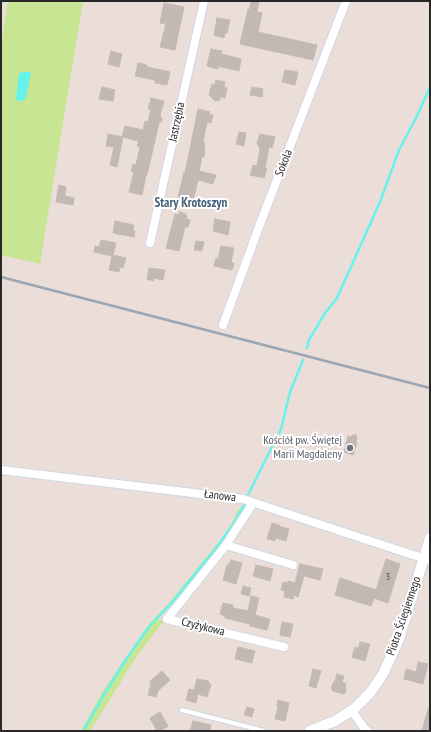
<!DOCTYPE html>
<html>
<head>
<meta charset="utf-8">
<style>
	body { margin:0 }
	#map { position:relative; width:431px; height:732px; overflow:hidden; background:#ebddd8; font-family:"PT Sans Narrow",sans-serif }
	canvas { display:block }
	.frame { position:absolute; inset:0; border:2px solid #282828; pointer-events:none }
</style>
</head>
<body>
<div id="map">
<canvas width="431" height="732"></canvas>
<div class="frame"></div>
</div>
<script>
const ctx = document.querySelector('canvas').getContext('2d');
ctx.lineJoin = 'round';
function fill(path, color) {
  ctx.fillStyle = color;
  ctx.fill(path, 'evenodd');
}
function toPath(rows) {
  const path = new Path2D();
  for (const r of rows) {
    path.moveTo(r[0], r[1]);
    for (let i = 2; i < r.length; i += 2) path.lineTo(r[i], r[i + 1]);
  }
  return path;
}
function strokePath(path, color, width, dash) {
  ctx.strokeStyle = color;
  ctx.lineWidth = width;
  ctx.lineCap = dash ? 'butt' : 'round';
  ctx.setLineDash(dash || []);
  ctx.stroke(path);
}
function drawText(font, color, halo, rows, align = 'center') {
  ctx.font = font + ' "PT Sans Narrow",sans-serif';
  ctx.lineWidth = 4;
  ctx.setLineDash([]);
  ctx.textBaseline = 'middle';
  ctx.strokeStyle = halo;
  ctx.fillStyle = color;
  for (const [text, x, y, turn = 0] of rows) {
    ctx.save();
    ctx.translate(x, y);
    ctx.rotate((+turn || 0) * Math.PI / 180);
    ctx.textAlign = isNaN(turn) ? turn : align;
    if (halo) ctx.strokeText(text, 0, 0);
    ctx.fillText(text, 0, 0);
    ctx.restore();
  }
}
const green = toPath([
	[8,1,83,1,40,264,1,255,1,46],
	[238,509,243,510,237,522,222,544,175,601,158,619,164,621,137,656,90,731,81,731,104,689,150,623,170,602,221,539,233,521]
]);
const water = toPath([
	[22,72,30,72,31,73,25,100,18,101,16,99,19,74]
]);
const stream = toPath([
	[307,348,309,340,325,313,337,298,380,202,399,150,417,116,430,87],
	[248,495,281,429,290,392,303,360],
	[83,731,102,698,123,664,148,628,173,601,216,548,234,523,244,505]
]);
const building = toPath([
	[251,1,259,1,257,12,262,13,258,32,317,45,313,60,240,44,248,9,249,10,251,1],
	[164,3,184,7,175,50,160,47,166,24,160,23,164,3],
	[217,18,230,20,227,33,225,33,224,38,214,35,217,18],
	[211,49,222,51,221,54,241,59,239,71,218,66,218,69,207,66,211,49],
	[111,51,122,54,119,67,108,64,111,51],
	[138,63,147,65,147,67,170,72,167,85,155,83,155,80,135,76,138,63],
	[285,70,298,72,295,85,282,82,285,70],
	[216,80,225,82,224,87,227,88,225,98,220,97,220,100,217,101,215,101,209,95,212,84,215,85,216,80],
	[102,87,115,90,113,101,99,99,102,87],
	[252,87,263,89,262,97,250,95,252,87],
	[151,98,164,101,160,115,162,119,162,121,159,123,147,175,146,175,142,195,129,192,134,172,131,171,133,164,136,165,140,147,137,146,139,141,122,137,125,126,143,130,145,121,148,122,151,109,148,109,151,98],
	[198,109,210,112,209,114,213,115,211,123,207,122,203,142,205,143,204,150,205,150,204,157,202,157,199,171,216,175,213,184,198,180,193,201,178,197,184,172,185,173,198,109],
	[239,132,246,133,244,146,236,144,239,132],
	[108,134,123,137,117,167,110,165,114,147,106,146,108,134],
	[260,134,275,137,272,148,269,147,265,168,267,168,264,178,250,175,253,165,257,166,260,149,257,143,260,134],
	[59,185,66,187,65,196,74,198,73,205,56,202,59,185],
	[179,212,186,214,185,216,187,216,186,219,190,220,188,227,185,227,179,251,166,248,175,214,179,215,179,212],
	[215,219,230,222,228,235,213,231,215,219],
	[115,221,134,225,133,231,135,231,134,237,113,233,115,221],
	[101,240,116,243,113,255,126,258,123,268,120,267,119,272,109,270,112,256,94,252,95,246,99,247,101,240],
	[196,241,204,242,202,251,194,250,196,241],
	[221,246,234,248,231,263,234,263,232,270,214,266,216,258,218,259,221,246],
	[149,268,165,270,163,280,154,278,154,281,147,279,149,268],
	[353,435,356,435,357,438,356,443,357,444,353,455,344,452,348,436,350,437,353,435],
	[272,523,279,525,279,526,289,529,286,541,275,538,275,541,267,539,272,523],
	[386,559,400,564,388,603,374,598,371,606,335,595,340,578,376,590,386,559],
	[231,560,242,563,236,584,223,580,227,565,229,565,231,560],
	[300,564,323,569,320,580,304,576,298,597,294,595,293,599,284,597,285,591,281,590,283,582,288,583,288,581,295,583,300,564],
	[256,565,273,569,270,581,253,576,256,565],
	[243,586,251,588,249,596,241,594,243,586],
	[251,596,259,598,255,615,270,619,267,630,250,626,250,624,225,618,225,616,220,614,223,603,233,605,233,608,248,611,251,596],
	[282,622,293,624,290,637,280,635,282,622],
	[360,642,370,644,365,661,352,657,355,647,359,648,360,642],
	[238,647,255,651,252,663,235,659,238,647],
	[418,662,428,664,423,684,404,679,406,669,416,672,418,662],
	[313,669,321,671,316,688,309,686,313,669],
	[162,671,170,680,158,691,156,697,148,695,151,683,150,681,162,671],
	[337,674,344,676,342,682,346,684,345,688,346,689,346,692,343,694,333,691,331,688,334,681,335,681,337,674],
	[197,679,208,681,211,685,207,697,198,694,196,703,186,700,189,689,194,690,197,679],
	[278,700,289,703,285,721,275,719,278,707,277,706,278,700],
	[247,707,254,709,252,717,244,715,247,707],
	[428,709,430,709,430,731,422,731,428,709],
	[160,712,168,726,161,731,157,731,150,718,160,712],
	[193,721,211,725,210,731,190,731,193,721]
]);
const service = toPath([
	[182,710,264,731]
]);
const minor = toPath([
	[150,243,204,1],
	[223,325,260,224,346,1],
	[1,470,243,499,413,555,430,560],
	[253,503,226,545,167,619,284,647],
	[226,545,293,565],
	[351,710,365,729,368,731]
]);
const tertiary = toPath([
	[310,731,335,721,354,709,370,693,383,674,399,639,430,538]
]);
const rail = toPath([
	[1,277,430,388]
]);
const markers = [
	[350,448,4,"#6b7280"]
];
const numberNames = [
	["3",388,577]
];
const streetNames = [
	["Jastrzębia",177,122,-78],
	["Sokola",284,163,-69],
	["Łanowa",220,496,7],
	["Piotra Ściegiennego",404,616,-71],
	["Czyżykowa",203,627,14]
];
const worshipNames = [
	["Kościół pw. Świętej",342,441],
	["Marii Magdaleny",342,455]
];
const neighbourhoodNames = [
	["Stary Krotoszyn",191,203]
];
fill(green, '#c7e592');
fill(water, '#66f3ee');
strokePath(stream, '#66f3ee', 2.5);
fill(building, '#c2b9b4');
strokePath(building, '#c6b9b2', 1);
strokePath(service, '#ced7e2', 6);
strokePath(minor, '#ced7e2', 10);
strokePath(tertiary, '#ced7e2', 12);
strokePath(service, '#fff', 4);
strokePath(minor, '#fff', 8);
strokePath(tertiary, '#fff', 10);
strokePath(rail, '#9ba6b3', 2.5);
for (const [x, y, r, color] of markers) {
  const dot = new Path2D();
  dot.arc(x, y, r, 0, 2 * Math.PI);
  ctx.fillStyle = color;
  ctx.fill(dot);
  strokePath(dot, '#fff', 1.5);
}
drawText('10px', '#4e4c4b', null, numberNames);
drawText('12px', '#282828', '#fff', streetNames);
drawText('12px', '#5b616d', '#fff', worshipNames, 'right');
drawText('bold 13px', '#475f7a', '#fff', neighbourhoodNames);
</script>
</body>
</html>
